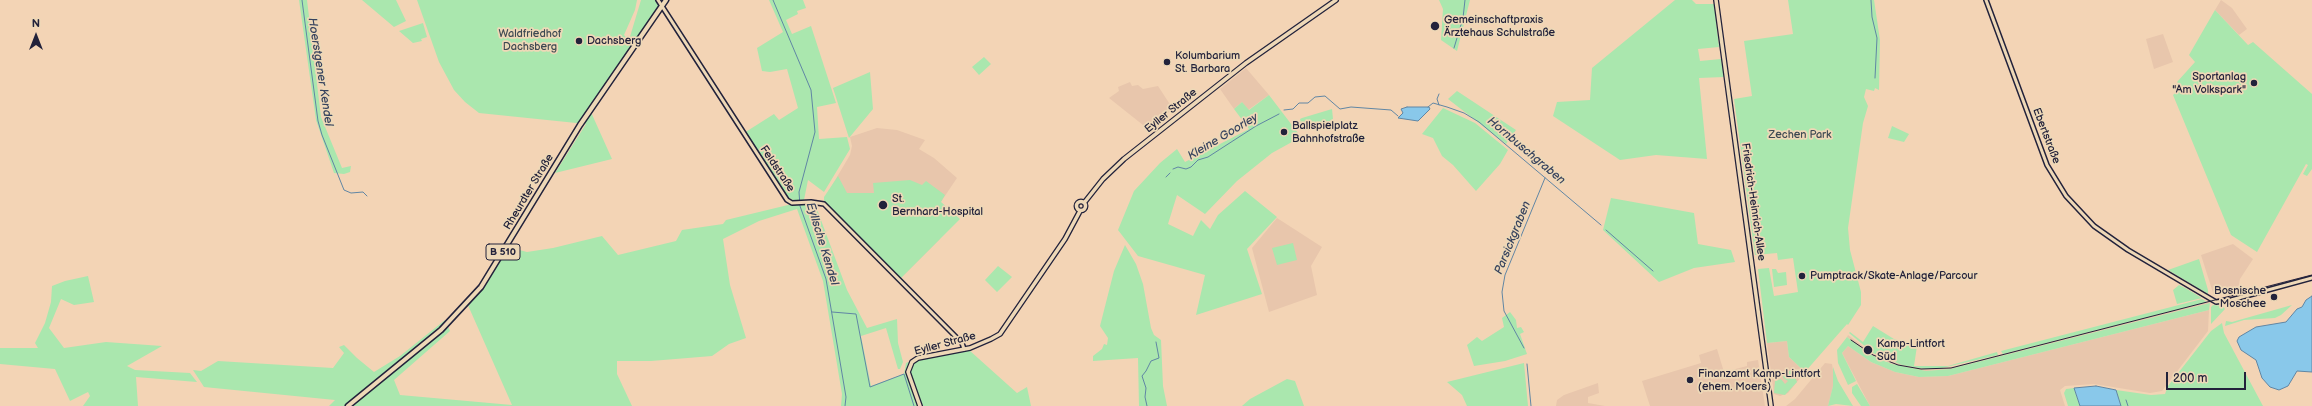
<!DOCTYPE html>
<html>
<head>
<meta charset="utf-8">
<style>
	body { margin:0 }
	#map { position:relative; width:2312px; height:406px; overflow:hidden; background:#f3d4b5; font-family:"Balsamiq Sans",sans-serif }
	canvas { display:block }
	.north { position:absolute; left:16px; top:16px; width:40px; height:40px; -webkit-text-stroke:3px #eed8b7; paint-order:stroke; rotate:0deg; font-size:11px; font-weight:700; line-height:16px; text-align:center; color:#22223b }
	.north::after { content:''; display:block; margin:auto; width:14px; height:18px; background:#22223b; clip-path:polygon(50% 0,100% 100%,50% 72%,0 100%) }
	.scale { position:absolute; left:2166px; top:372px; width:80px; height:18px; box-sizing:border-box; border:2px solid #22223b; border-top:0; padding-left:5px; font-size:12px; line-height:14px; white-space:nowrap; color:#22223b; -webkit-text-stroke:3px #eed8b7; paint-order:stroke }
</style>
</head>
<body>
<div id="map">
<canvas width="2312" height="406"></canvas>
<div class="north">N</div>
<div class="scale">200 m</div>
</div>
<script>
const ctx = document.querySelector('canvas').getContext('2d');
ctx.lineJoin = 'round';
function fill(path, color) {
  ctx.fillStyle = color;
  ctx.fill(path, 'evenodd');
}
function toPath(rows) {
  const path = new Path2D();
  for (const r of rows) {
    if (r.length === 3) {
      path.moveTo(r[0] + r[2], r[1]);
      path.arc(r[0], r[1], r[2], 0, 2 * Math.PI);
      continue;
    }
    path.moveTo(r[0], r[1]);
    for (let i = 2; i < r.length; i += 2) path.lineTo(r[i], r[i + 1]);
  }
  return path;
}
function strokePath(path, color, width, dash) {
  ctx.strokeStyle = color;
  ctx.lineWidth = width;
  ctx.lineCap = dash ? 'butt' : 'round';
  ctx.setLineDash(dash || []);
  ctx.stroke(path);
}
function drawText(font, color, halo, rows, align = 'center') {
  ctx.font = font + ' "Balsamiq Sans",sans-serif';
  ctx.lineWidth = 3.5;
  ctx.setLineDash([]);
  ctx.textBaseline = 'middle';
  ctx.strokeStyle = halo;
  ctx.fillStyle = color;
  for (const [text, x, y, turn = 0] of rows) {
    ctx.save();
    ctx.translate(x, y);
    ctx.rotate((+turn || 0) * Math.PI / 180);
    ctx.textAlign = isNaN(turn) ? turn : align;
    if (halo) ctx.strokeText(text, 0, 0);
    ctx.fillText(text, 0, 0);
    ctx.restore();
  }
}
const built = toPath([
	[2221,0,2232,8,2247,29,2239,35,2215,10],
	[2163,34,2173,62,2154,69,2146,39],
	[1246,68,1269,95,1248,110,1242,102,1234,109,1220,89],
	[1130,82,1132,86,1138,85,1143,89,1158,86,1173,109,1148,129,1109,98,1119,91,1118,87],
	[877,128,897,130,925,140,919,149,934,158,957,178,926,224,940,239,900,279,824,199,850,155,852,146,850,137],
	[1277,218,1322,247,1311,266,1317,295,1269,312,1252,248],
	[2233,244,2253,259,2240,279,2238,290,2214,296,2201,255],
	[2312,274,2312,276,2210,303,1950,369,1926,371,1892,364,1869,354,1847,337,1848,335,1872,353,1893,362,1925,369,1949,368],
	[2209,310,2208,331,2162,391,2150,393,2094,384,2065,386,2060,390,2065,406,1870,406,1842,353,1848,346,1871,362,1895,372,1919,377,1948,376],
	[1787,341,1789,357,1805,372,1788,393,1780,396,1774,394,1767,343],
	[1717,349,1724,372,1747,366,1747,362,1758,360,1765,406,1650,406,1642,381,1701,363,1699,355],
	[1825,363,1832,364,1833,370,1833,386,1828,406,1786,406,1795,399],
	[1598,383,1599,393,1588,397,1588,403,1605,406,1556,406,1557,400,1564,395]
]);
const green = toPath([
	[299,0,307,0,321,117,342,168,351,166,350,172,344,174,334,173,316,120],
	[362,0,396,0,406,21,394,27],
	[417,0,637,0,635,10,624,35,629,40,641,0,667,0,590,110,612,159,555,173,586,124,479,113,465,102,454,90,439,62],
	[769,0,803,0,806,8,797,11,798,14,786,20,792,34,811,26,836,103,817,107,819,139,847,137,850,149,824,192,808,180,804,200,797,202,784,195,744,133,774,114,779,120,798,108,787,69,770,72,762,71,757,48,783,32],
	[1439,0,1470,0,1457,51,1441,40,1443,9],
	[1675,0,1692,0,1696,4,1714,4,1719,47,1698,49,1700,61,1721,59,1724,77,1699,78,1707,159,1656,155,1620,160,1553,116,1557,102,1590,100,1592,68],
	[1788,0,1874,0,1880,40,1879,90,1875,88,1874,91,1866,89,1864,97,1868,106,1863,123,1848,228,1850,250,1861,292,1861,305,1848,325,1847,324,1805,372,1789,357,1787,341,1767,343,1758,269,1769,268,1774,296,1798,292,1793,258,1778,260,1777,253,1755,255,1734,99,1752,96,1744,41,1793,34],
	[2215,10,2248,45,2253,42,2312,94,2312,169,2307,176,2303,174,2308,165,2306,164,2257,252,2231,235,2173,95,2182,87,2177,82,2195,62,2189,55],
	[423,23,427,37,421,39,422,41,413,43,399,31],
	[984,57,991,64,979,75,972,67],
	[870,72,873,109,849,138,833,88],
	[1457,91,1516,130,1506,144,1448,99],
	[1269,95,1301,137,1272,153,1237,181,1205,214,1177,195,1168,224,1193,236,1201,220,1210,229,1218,215,1245,191,1277,217,1247,249,1262,294,1196,315,1205,275,1138,256,1118,230,1134,191,1160,163,1177,149,1185,162,1249,129,1234,109,1242,102,1249,110],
	[1443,108,1475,123,1508,150,1500,164,1476,191,1453,165,1442,156,1433,138,1422,134],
	[1332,109,1333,119,1317,129,1310,130,1301,123,1300,119,1302,118],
	[1892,126,1909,134,1904,142,1888,138],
	[838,176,847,193,874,193,873,183,910,180,922,185,926,181,945,195,941,202,960,219,901,278,967,345,824,202,824,197],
	[1611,198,1694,213,1698,244,1731,250,1735,262,1694,268,1659,282,1603,230],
	[805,204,814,205,818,212,847,290,867,328,897,319,898,343,903,362,900,369,898,369,886,328,861,336,871,386,904,374,906,363,911,361,907,371,919,406,841,406,842,394,823,281,797,209,759,221,723,239,730,285,746,338,729,344,712,356,651,361,617,361,617,374,632,406,329,406,335,400,204,387,193,370,201,371,218,361,333,368,344,353,339,347,344,345,357,358,374,372,400,356,445,320,450,331,394,380,400,395,512,405,467,303,508,247,527,252,553,248,602,236,618,255,676,241,682,230,723,224,726,220,788,205],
	[1293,243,1297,260,1277,265,1272,248],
	[1125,245,1136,264,1143,284,1151,328,1154,335,1161,340,1163,386,1167,406,1139,406,1138,358,1093,361,1093,356,1102,349,1104,344,1107,345,1108,338,1100,326,1114,271],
	[2199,259,2208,290,2208,294,2168,270],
	[998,266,1012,277,997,292,985,280],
	[1772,269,1776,269,1778,273,1786,272,1787,285,1774,287],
	[88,276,94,302,74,305,61,299,49,328,64,348,106,342,162,346,127,366,135,370,190,373,197,382,136,377,138,406,83,406,90,396,88,392,70,401,55,369,0,364,0,348,38,348,35,343,45,323,51,302,52,286,65,281],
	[2179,285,2187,289,2202,298,2177,304,2173,290],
	[2202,299,2207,302,2003,354,2001,351],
	[2210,303,2209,310,1948,376,1919,377,1895,372,1871,362,1848,346,1842,353,1856,381,1848,385,1838,363,1837,350,1847,337,1869,354,1892,364,1926,371,1950,369],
	[2213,305,2223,306,2225,309,2211,324,2211,307],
	[2292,305,2281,315,2275,318,2244,320,2225,326,2226,321,2232,322],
	[1510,312,1516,320,1517,328,1521,327,1524,332,1520,334,1527,354,1505,361,1474,366,1467,345,1477,337,1482,341,1504,327,1502,318],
	[2222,323,2224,333,2263,406,2121,406,2116,390,2151,395,2165,394,2168,386,2211,331],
	[1873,326,1894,339,1917,346,1914,366,1948,366,1997,352,1998,355,1942,368,1925,369,1902,365,1873,353,1849,333,1850,332,1863,342],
	[969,350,1017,393,1027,387,1031,406,922,406,910,375,911,365,916,361],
	[1524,363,1528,406,1467,406,1462,395,1447,382],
	[1833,367,1838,381,1853,406,1836,404,1828,406,1833,386],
	[1792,370,1797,382,1785,395,1774,393,1775,381,1781,379,1785,384,1788,381,1783,378,1784,373],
	[1287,379,1295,381,1304,406,1242,406,1250,399],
	[1857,384,1870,406,1861,406,1852,393,1852,387],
	[2074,388,2080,406,2068,406,2064,393,2066,389]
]);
const water = toPath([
	[1407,107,1429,107,1430,109,1418,121,1398,118,1403,113,1401,109,1407,107],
	[2312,296,2312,372,2297,371,2288,386,2279,390,2270,387,2262,378,2256,360,2241,350,2237,341,2239,337,2256,327,2286,322,2297,309,2302,307,2306,300,2312,296],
	[2096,386,2116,390,2121,406,2080,406,2074,388,2096,386]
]);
const stream = toPath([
	[302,0,318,121,322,135,344,190,351,193,363,192,367,196],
	[773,0,811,90,815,132,799,192,800,206,826,279,846,397,845,406],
	[1871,0,1872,17,1877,38,1875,78],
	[1454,48,1463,18,1465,0],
	[1439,94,1437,99,1439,105],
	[1428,107,1433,103,1447,107,1464,113,1479,122,1601,225],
	[1284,110,1293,109,1299,103,1308,103,1315,97,1325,96,1340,109,1351,107,1391,110,1398,116],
	[1173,169,1178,167,1186,169,1191,167,1198,160,1208,157,1256,126,1279,114],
	[1166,177,1170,173],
	[1606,230,1653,271],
	[832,312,856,314,870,387,904,374,914,406],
	[1524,348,1504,311,1502,292,1505,275,1545,178],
	[1527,364,1531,406],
	[2126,400,2128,406],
	[1147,406,1145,397,1146,388,1142,376,1146,371,1151,361,1159,358,1156,342]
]);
const tertiary = toPath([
	[658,0,787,200,792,203,811,202,824,204,962,343,964,349],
	[1986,0,2047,165,2066,196,2094,226,2128,250,2216,302,2231,300,2312,278]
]);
const secondary = toPath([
	[1716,0,1771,406],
	[1081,206,4.5],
	[1084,203,1103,179,1124,159,1246,63,1336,0],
	[920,406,908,372,912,362,918,358,970,348,991,339,1000,334,1065,239,1080,211]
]);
const primary = toPath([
	[348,406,441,330,481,287,580,125,666,0]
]);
const rail = toPath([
	[1851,340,1873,355,1898,365,1921,369,1951,368,2312,275]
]);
const markers = [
	[1435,26,5,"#22223b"],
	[579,41,4,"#22223b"],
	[1167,62,4,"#22223b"],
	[2254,83,4,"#22223b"],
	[1284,132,4,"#22223b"],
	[883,205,5,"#22223b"],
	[1802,276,4,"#22223b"],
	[2274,297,4,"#22223b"],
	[1868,350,5,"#22223b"],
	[1690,380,4,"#22223b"]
];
const shields = [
	[503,252,34]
];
const shieldNames = [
	["B 510",503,252]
];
const poiNames = [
	["Gemeinschaftpraxis",1444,20],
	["Ärztehaus Schulstraße",1444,33],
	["Dachsberg",587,41],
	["Kolumbarium",1175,56],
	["St. Barbara",1175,69],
	["Sportanlag",2246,77,"right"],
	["\"Am Volkspark\"",2246,90,"right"],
	["Ballspielplatz",1292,126],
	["Bahnhofstraße",1292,139],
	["St.",892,199],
	["Bernhard-Hospital",892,212],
	["Pumptrack/Skate-Anlage/Parcour",1810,276],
	["Bosnische",2266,291,"right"],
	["Moschee",2266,304,"right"],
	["Kamp-Lintfort",1877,344],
	["Süd",1877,357],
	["Finanzamt Kamp-Lintfort",1698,374],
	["(ehem. Moers)",1698,387]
];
const parkNames = [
	["Waldfriedhof",530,34],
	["Dachsberg",530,47],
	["Zechen Park",1800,135]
];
const streetNames = [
	["Eyller Straße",1171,111,-39],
	["Ebertstraße",2046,136,69],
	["Feldstraße",777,169,56],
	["Rheurdter Straße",529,192,-59],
	["Friedrich-Heinrich-Allee",1753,202,82],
	["Eyller Straße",945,344,-15]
];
const waterNames = [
	["Hoerstgener Kendel",320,72,81],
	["Kleine Goorley",1223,137,-31],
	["Hornbuschgraben",1526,151,40],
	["Parsickgraben",1513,238,-68],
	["Eyllsche Kendel",822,244,73]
];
fill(built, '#e8c6ac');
fill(green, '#aae7ae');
fill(water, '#89c8ea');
strokePath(water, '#6086a4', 1);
strokePath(stream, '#6086a4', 1);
strokePath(tertiary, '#22223b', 6);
strokePath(secondary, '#22223b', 6);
strokePath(primary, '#22223b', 7);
strokePath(tertiary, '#eed8b7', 3);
strokePath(secondary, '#eed8b7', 3.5);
strokePath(primary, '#eed8b7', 4);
strokePath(rail, '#22223b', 1);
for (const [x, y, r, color] of markers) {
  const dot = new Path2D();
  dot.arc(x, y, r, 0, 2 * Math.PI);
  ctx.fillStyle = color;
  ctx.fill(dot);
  strokePath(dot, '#eed8b7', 1.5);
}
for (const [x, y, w] of shields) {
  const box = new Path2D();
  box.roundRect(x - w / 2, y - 8, w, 16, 3);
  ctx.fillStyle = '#eed8b7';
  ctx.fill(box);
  strokePath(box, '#22223b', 1);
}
drawText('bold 10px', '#22223b', null, shieldNames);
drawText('11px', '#22223b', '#eed8b7', poiNames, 'left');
drawText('11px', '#3d4952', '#eed8b7', parkNames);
drawText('11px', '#22223b', '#eed8b7', streetNames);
drawText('italic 12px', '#37435e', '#eed8b7', waterNames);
</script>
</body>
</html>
